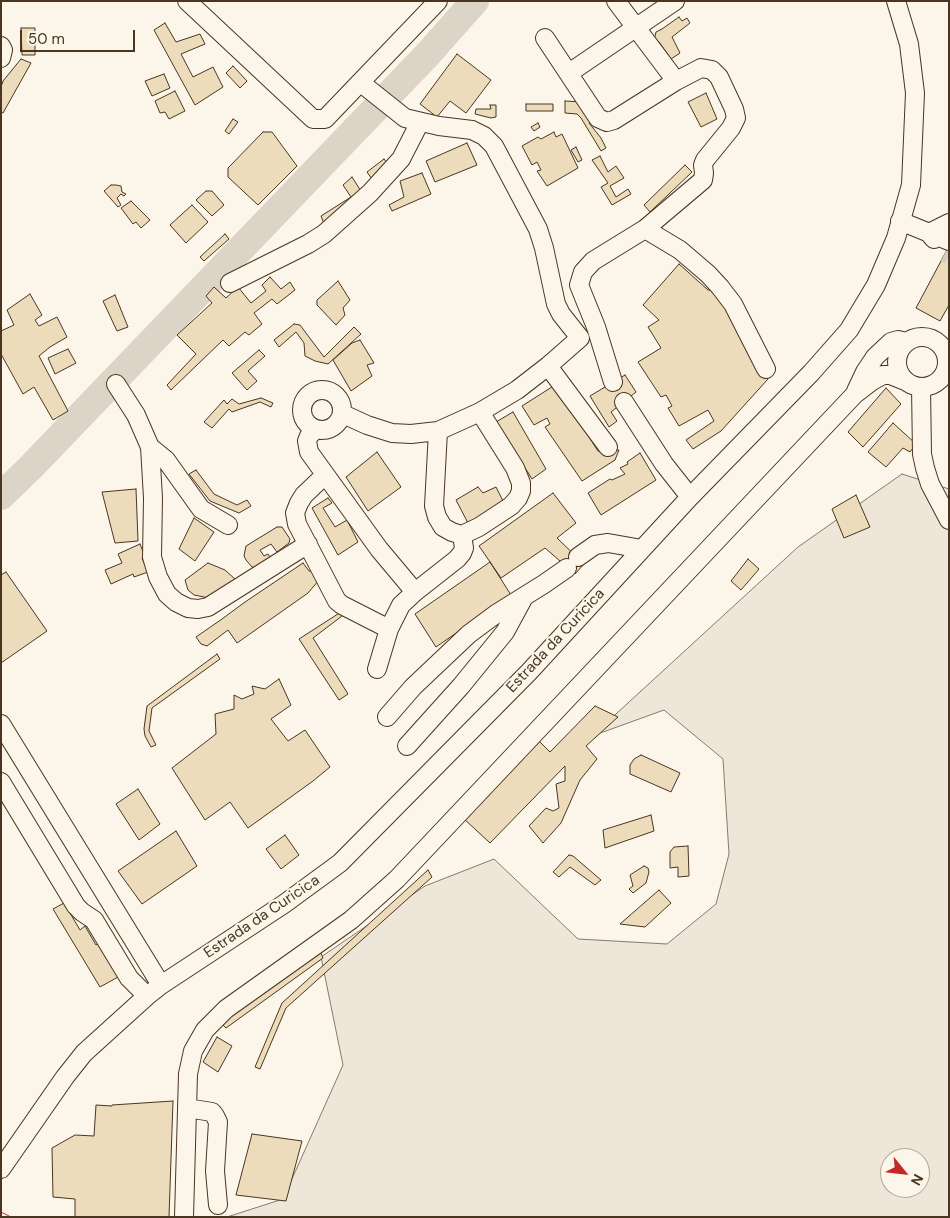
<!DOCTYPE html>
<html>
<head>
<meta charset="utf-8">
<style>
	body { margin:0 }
	#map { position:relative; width:950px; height:1218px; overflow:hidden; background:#fbf6e9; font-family:"DM Sans",sans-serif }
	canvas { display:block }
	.frame { position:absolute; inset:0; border:2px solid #4a3520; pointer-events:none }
	.north { position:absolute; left:880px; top:1148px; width:50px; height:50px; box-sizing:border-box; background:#fbf6e9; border:1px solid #b4a999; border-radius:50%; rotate:119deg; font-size:14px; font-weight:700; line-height:20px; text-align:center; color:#4a3520 }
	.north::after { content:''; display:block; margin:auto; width:18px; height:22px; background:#c62828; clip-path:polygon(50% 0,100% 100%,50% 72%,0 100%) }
	.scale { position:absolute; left:20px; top:30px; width:115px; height:22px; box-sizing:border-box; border:2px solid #4a3520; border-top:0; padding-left:6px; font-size:15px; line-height:18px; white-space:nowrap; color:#4a3520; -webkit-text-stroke:4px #fbf6e9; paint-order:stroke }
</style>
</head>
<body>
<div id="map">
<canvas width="950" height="1218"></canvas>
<div class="frame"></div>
<div class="north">N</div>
<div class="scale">50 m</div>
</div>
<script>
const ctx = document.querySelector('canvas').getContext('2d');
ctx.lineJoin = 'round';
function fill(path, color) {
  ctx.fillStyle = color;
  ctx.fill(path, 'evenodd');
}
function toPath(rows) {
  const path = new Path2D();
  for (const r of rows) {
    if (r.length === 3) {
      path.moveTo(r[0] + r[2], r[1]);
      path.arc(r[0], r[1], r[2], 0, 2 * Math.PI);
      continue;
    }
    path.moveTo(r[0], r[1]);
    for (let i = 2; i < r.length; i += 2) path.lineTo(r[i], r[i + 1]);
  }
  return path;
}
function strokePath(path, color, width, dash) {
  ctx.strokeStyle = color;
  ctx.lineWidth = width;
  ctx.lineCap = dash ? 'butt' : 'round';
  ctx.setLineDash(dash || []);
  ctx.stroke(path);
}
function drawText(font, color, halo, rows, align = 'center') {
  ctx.font = font + ' "DM Sans",sans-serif';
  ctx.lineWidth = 4;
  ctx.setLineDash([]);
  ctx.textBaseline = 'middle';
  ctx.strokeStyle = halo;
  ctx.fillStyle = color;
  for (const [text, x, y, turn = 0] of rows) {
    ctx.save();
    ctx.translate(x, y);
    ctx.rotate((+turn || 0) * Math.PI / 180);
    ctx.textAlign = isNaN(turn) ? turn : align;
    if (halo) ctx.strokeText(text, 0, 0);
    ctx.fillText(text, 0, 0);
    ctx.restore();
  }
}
const green = toPath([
	[902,474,949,489,949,1217,227,1217,283,1199,343,1065,321,957,425,886,494,859,578,939,667,944,716,904,729,854,723,759,664,710,592,736,798,547,902,474],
	[890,1158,920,1158,920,1188,890,1188,890,1158]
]);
const river = toPath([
	[1,496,30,468,428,54,475,1]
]);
const building = toPath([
	[679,17,682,21,687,18,690,23,672,37,680,53,671,59,659,42,654,40,656,32,662,29,679,17],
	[165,23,176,42,200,34,205,44,181,54,193,77,213,67,223,87,195,105,154,30,165,23],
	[21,28,35,28,35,55,22,55,21,28],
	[457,54,491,80,466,113,450,101,437,117,420,104,457,54],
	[21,59,31,63,3,113,1,112,1,87,3,81,21,59],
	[233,66,247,81,240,88,226,73,233,66],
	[164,74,170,88,152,96,145,81,164,74],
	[175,91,185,111,169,119,165,112,160,113,155,101,175,91],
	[706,93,717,119,701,127,688,102,706,93],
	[565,101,582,102,591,122,589,123,601,138,606,148,601,151,581,118,577,114,565,113,565,101],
	[526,104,553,104,553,111,526,111,526,104],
	[490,105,496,105,496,117,491,118,475,114,476,109,491,109,490,105],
	[233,119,238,122,229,134,225,131,233,119],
	[538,123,540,127,534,131,531,127,538,123],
	[263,132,272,132,297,166,258,205,228,177,228,168,263,132],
	[554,132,556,137,562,134,578,168,547,186,537,171,541,170,537,162,532,165,522,146,538,137,541,139,554,132],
	[467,143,477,165,435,182,426,161,467,143],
	[576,147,582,160,578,162,571,150,576,147],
	[600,156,608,172,616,166,624,178,610,186,616,197,628,189,631,194,612,205,601,187,608,183,592,160,600,156],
	[384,159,391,168,374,182,367,172,384,159],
	[685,165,692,172,650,212,644,205,685,165],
	[422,173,431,194,392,211,389,205,404,197,400,181,422,173],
	[352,177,364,196,326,229,321,216,351,197,343,185,352,177],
	[111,185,116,185,121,186,122,192,126,194,124,196,121,194,117,198,121,205,118,207,104,191,111,185],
	[206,191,212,191,224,205,212,216,196,200,206,191],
	[131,201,150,220,141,228,136,222,133,224,121,208,131,201],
	[192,205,208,222,186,243,170,225,192,205],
	[225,234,229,239,204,261,200,257,225,234],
	[949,246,949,305,940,321,916,308,949,246],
	[679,264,708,290,714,290,768,379,721,431,693,449,686,440,714,421,708,410,679,426,668,408,672,406,666,395,661,397,638,362,661,348,648,327,659,320,643,305,679,264],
	[270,277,281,289,290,282,295,290,277,304,272,299,254,313,262,324,249,335,245,332,229,346,223,340,171,390,167,385,196,354,177,335,212,303,206,296,214,287,226,298,238,287,251,303,266,291,262,285,270,277],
	[338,281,350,300,343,308,345,315,336,325,317,305,317,300,338,281],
	[30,294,42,315,35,320,39,326,57,317,67,337,50,347,39,356,68,411,53,420,34,387,23,394,1,354,1,331,14,325,7,310,30,294],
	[115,295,128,327,117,331,103,301,115,295],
	[294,324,300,325,324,357,354,327,361,334,328,364,315,361,305,356,304,343,296,332,279,347,274,340,294,324],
	[360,340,374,363,367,365,372,376,351,391,333,360,352,343,360,340],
	[68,349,76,363,55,374,48,358,68,349],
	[259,350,265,356,248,371,257,381,247,390,232,373,259,350],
	[625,375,636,392,611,412,617,421,609,427,590,396,625,375],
	[555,385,598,451,619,450,615,460,582,481,545,427,550,424,547,418,534,425,522,406,555,385],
	[886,388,901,404,863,447,848,432,886,388],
	[261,398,273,403,271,407,260,402,232,412,229,409,212,428,204,422,224,400,227,404,232,399,239,404,261,398],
	[513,412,546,469,532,479,496,422,513,412],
	[893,423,916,444,910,452,903,448,886,467,868,452,893,423],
	[377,452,401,487,368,511,346,477,377,452],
	[640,453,656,480,601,515,588,493,610,479,612,480,625,474,620,468,628,464,627,462,640,453],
	[196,470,214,494,237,505,247,500,251,506,239,513,210,501,189,474,196,470],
	[478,487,483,493,496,487,504,503,469,525,456,500,478,487],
	[136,489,138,541,115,543,102,492,136,489],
	[553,493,576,523,557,538,584,564,575,574,545,548,501,578,479,546,553,493],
	[856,495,870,527,844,538,832,509,856,495],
	[328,498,332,503,323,508,335,527,347,520,358,542,338,555,312,508,328,498],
	[194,518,214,532,195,561,179,549,194,518],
	[277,527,282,527,290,539,289,543,277,552,271,544,260,550,264,556,268,554,273,562,263,569,252,567,246,560,244,556,246,546,277,527],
	[140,544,145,557,142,558,148,572,134,577,133,574,111,584,105,570,122,563,118,554,140,544],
	[748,559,759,569,741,590,731,581,748,559],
	[490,562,511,595,436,647,415,614,490,562],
	[208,563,225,570,236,580,209,598,194,595,188,590,185,580,208,563],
	[303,563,309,571,312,571,319,580,308,593,237,643,228,630,207,646,201,644,196,637,222,619,245,602,303,563],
	[6,572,47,631,1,663,1,575,6,572],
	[341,612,342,616,313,638,348,694,339,700,299,639,341,612],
	[217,654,220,659,152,708,149,731,156,745,151,747,145,736,144,729,147,706,217,654],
	[279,679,291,705,271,719,288,741,305,730,330,767,313,781,248,828,230,802,205,820,172,768,216,734,215,714,234,709,234,695,242,699,254,694,252,686,265,689,279,679],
	[595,706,618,717,586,746,597,759,580,780,561,823,543,843,529,826,546,808,553,811,559,808,556,784,565,781,565,766,490,843,463,818,538,740,550,752,595,706],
	[641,755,680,773,671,792,630,774,630,765,634,759,641,755],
	[138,789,160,824,139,840,116,804,138,789],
	[651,815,654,831,605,848,603,830,651,815],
	[176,831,197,866,142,904,118,871,176,831],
	[285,835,299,855,281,869,266,849,285,835],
	[688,846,689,876,678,877,678,867,670,868,670,852,674,847,688,846],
	[569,855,573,856,601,880,595,885,570,867,559,877,553,872,569,855],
	[644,866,648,868,649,872,646,883,633,893,629,889,633,886,630,875,644,866],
	[428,870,432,877,286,1008,260,1069,255,1067,282,1003,428,870],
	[659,890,671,903,645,927,620,924,659,890],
	[64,903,80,930,85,926,96,945,100,942,118,977,100,987,53,909,64,903],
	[320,951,323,958,226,1028,220,1022,320,951],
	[217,1037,232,1046,218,1072,203,1062,217,1037],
	[173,1101,169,1217,75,1217,75,1199,53,1197,52,1148,75,1135,94,1136,96,1105,112,1106,112,1105,173,1101],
	[252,1134,302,1141,286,1201,236,1195,252,1134]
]);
const minorTunnel = toPath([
	[945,253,949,255]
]);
const minor = toPath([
	[187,1,313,119,325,119,438,1],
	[616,1,676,81],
	[545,38,598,118,607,122,614,120,676,81,701,68,712,70,719,77,734,109,736,118,731,128,705,160,703,165,704,173,703,180,645,229,593,261,583,272,579,285,596,327,613,382],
	[1,46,3,50,1,58],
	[569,73,675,1],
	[900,221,949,241],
	[645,229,680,250,708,274,720,287,733,304,766,369],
	[934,239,929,233,949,223],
	[230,283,308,244,324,234,370,193,401,159,420,122],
	[922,362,25],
	[548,366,608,447],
	[116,384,136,415,150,447,153,498,152,557,158,577,167,594,176,602,188,608,198,609,208,607,308,544],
	[921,387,922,454,925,468,930,484,949,520],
	[322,410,20],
	[856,391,865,372,875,357,891,342,898,340,906,342],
	[624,402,664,464,690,497],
	[343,414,367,425,392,433,411,434,438,431,480,412,517,390,548,366,580,338,561,314,556,304,544,248,538,229,494,146,484,136,472,130,439,126,405,118,361,83],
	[315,430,309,436,307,441,309,452,379,549,415,592],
	[438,431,434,506,437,517,443,527,452,532,462,535,479,527,511,506,518,498,521,491,521,483,515,468,480,412],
	[150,447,166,460,201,509,228,525],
	[325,475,304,495,299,503,295,513,297,524,337,601,342,605,389,629],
	[578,557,595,545,608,543,642,549],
	[377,669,389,629,401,605,415,592,457,559,462,553,464,548,462,535],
	[387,717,413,687,469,634,496,614,544,584,567,568],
	[1,724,161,985],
	[407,746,461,686,505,632,524,597],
	[1,782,76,906,82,912,94,920,129,978,147,996],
	[187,1108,212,1112,215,1116,218,1122,215,1171,218,1205],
	[1,1169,65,1077,84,1053,147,996,161,985,284,904,340,863,529,672,690,497,811,373,849,330,876,285,896,238,911,185,915,93,909,44,896,1],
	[184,1217,188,1074,193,1051,205,1030,226,1009,351,920,397,879,855,394,872,381,883,375,890,375,905,381]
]);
const power = toPath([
	[1,1212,11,1217]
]);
const streetNames = [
	["Estrada da Curicica",556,641,-47],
	["Estrada da Curicica",262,917,-34]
];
fill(green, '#ede6d9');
strokePath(green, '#887966', 1);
strokePath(river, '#dcd4c6', 28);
fill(building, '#ecdcbc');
strokePath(building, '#4a3520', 1);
strokePath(minorTunnel, '#d8cfc1', 18, [18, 9]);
strokePath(minor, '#4a3520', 20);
strokePath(minor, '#fbf6e9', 18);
strokePath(power, '#c62828', 1, [18, 4, 2.5, 4]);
drawText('15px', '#4a3520', '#fbf6e9', streetNames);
</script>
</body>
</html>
